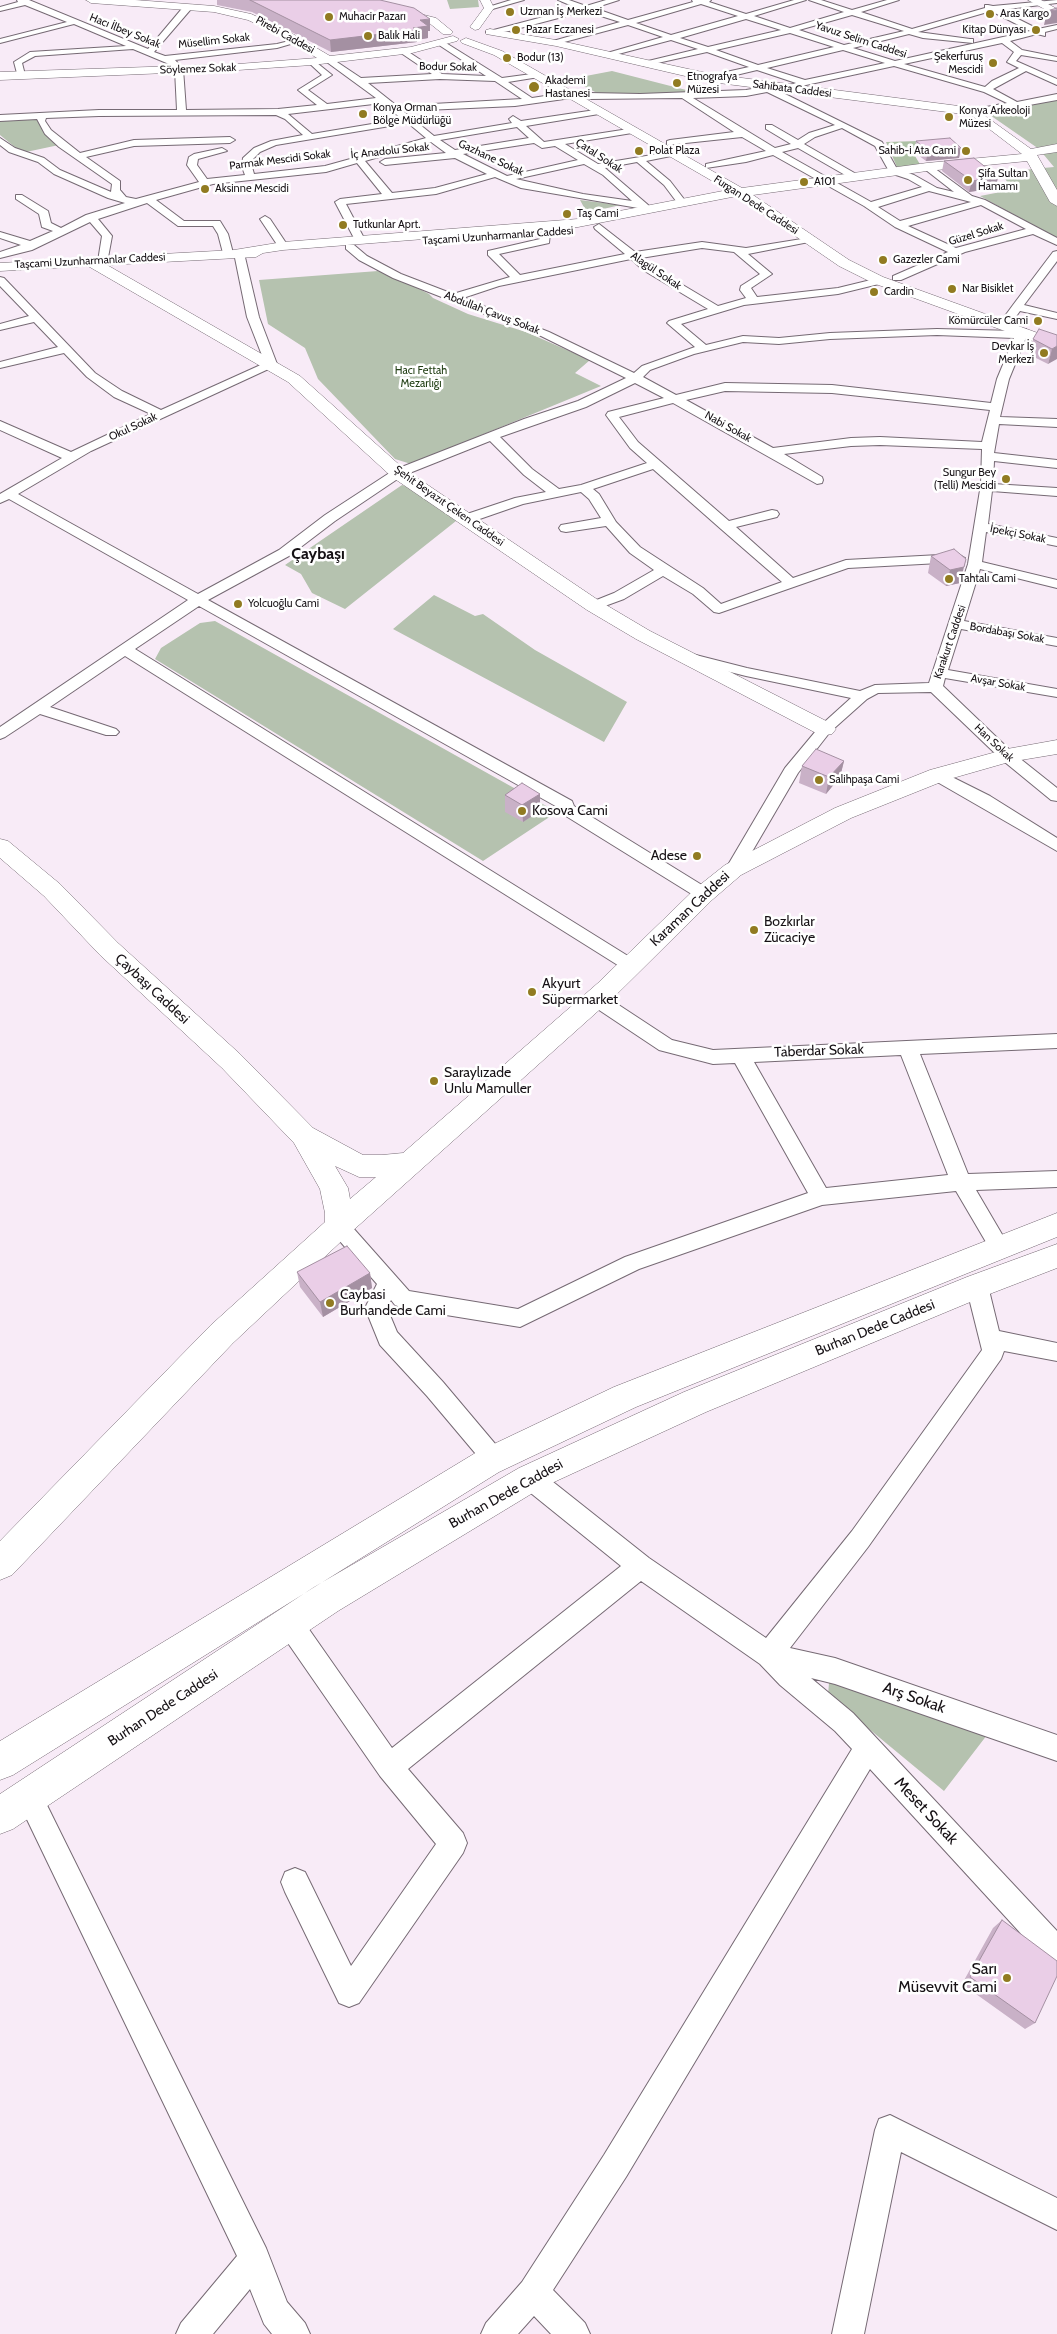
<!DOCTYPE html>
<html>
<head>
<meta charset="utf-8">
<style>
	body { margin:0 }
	canvas { display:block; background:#f8ebf7 }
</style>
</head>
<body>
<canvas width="1057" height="2334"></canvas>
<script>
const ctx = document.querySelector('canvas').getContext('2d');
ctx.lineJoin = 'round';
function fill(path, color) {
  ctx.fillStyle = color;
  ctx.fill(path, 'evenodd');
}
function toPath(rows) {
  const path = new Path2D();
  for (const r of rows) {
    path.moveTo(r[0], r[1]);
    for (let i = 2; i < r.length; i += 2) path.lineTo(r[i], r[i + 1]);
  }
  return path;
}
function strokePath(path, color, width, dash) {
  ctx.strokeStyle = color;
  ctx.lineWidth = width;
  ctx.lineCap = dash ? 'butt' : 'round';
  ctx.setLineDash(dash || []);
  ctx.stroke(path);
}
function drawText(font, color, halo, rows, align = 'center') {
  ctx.font = font + ' Cabin,sans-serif';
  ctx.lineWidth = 5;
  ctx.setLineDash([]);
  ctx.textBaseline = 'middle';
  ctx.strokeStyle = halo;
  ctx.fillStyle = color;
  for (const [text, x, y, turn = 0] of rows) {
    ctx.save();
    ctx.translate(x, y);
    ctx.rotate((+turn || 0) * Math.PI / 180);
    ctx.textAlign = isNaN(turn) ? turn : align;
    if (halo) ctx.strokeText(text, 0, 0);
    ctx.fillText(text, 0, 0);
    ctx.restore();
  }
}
const green = toPath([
	[447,0,478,0,479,7,450,9],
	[612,71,694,92,627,95,597,93,570,79],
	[1057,100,1057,240,1049,234,980,196,1011,190,1002,172,1054,167,1039,149,987,113],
	[36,118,47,135,59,145,26,152,16,148,0,135,0,121],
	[580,200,620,205,587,213],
	[378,271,402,280,429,294,433,298,468,314,526,332,590,360,575,373,601,386,411,464,395,459,318,379,305,348,268,324,259,280],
	[402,485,421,492,456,521,345,609,312,593,301,574,285,565],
	[434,595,475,616,483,614,535,650,627,702,604,742,393,629],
	[215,621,557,812,483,861,155,659,161,648,200,623],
	[839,1682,987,1735,944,1791,828,1695,829,1683]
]);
const forest = toPath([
	[919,141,936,143,935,148,912,151,921,166,897,167,886,142]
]);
const street = toPath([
	[17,0,29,0,148,49,185,5,191,5,191,9,154,52,165,56,277,44,297,39,301,41,277,48,175,60,183,69,186,110,278,109,317,105,298,90,322,75,308,62,312,59,332,75,308,90,327,104,376,98,324,60,331,58,361,78,432,74,401,53,400,51,404,49,442,74,486,76,439,45,446,43,502,78,539,73,539,77,508,82,532,98,571,92,575,95,571,98,515,106,403,111,434,136,512,123,509,119,513,116,521,121,602,109,602,113,599,114,526,126,544,142,635,128,637,130,632,133,565,144,598,164,676,151,676,155,646,161,670,181,687,203,682,206,679,205,664,185,637,162,605,168,647,204,649,206,644,209,521,188,495,177,436,194,346,204,365,240,360,243,355,240,335,202,340,199,382,194,357,163,326,172,213,184,156,200,184,221,220,221,228,234,233,253,232,255,228,256,223,253,218,234,213,226,178,226,147,203,98,219,112,236,107,263,99,263,98,261,102,236,90,222,32,250,0,258,0,252,21,245,0,238,0,232,30,241,53,231,42,227,39,214,16,199,16,195,22,195,48,211,51,223,61,228,86,215,125,203,108,198,54,174,38,162,9,152,0,145,0,138,15,148,44,158,60,170,111,192,112,184,59,147,45,134,37,119,0,121,0,115,99,110,177,110,175,70,169,64,133,49,35,56,22,63,25,75,18,77,14,62,30,52,126,46,74,24,0,43,0,39,67,22,25,5,0,11,0,7,18,2,17,0],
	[440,79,495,81,522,99,397,106,368,83,440,79],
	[382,103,402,119,312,134,288,114,382,103],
	[276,115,285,119,303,135,271,141,254,148,243,158,242,167,245,175,207,179,197,165,198,159,227,151,222,148,194,154,189,157,187,165,199,182,136,199,126,197,120,190,120,181,86,157,134,146,230,143,235,140,230,137,134,140,80,153,51,130,45,121,46,118,99,116,276,115],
	[408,123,426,138,325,166,254,174,252,167,253,159,260,152,276,145,408,123],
	[517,127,529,138,455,150,440,140,517,127],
	[431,142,446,153,385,159,380,162,385,165,455,158,487,174,435,188,392,193,365,161,431,142],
	[534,143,542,148,555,146,578,160,507,176,463,154,534,143],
	[584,164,603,175,632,201,583,194,516,179,584,164],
	[511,0,524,0,489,10,485,8,511,0],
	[558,0,569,0,586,6,606,0,619,0,594,8,628,20,693,2,692,0,711,0,709,2,746,14,794,0,806,0,754,16,790,28,844,12,809,0,821,0,852,10,887,0,899,0,861,12,912,29,985,8,985,5,988,5,993,6,1057,0,1057,3,1000,10,1038,29,1057,25,1057,29,1045,32,1045,36,1037,34,1010,41,1022,50,1057,57,1057,61,1021,55,1016,61,1057,79,1057,85,1026,71,993,89,1017,102,1057,94,1057,100,974,115,970,112,971,110,1007,103,984,92,894,66,806,85,790,91,787,90,787,86,796,83,757,70,711,81,708,80,708,76,749,67,707,52,644,66,644,62,698,49,671,40,607,57,607,53,663,37,628,25,553,45,553,41,620,22,585,11,509,31,490,34,486,32,577,8,558,0],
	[701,4,738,16,671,35,636,23,701,4],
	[991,11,1030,31,895,61,853,48,909,34,923,38,973,43,973,39,970,39,918,32,991,11],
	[852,15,904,31,844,45,799,30,852,15],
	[746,19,781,30,708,47,680,38,746,19],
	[790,33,834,47,758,65,716,50,790,33],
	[1002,43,1014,52,1007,62,1019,68,992,81,985,87,904,64,1002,43],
	[843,50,885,63,805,80,767,68,843,50],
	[781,84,785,87,777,90,882,142,897,169,914,175,937,188,954,192,922,167,930,165,972,196,985,200,1057,238,1057,245,1033,234,965,252,901,280,893,280,893,276,948,252,895,227,864,206,773,155,746,162,706,168,706,164,766,151,742,137,667,145,667,141,670,140,734,132,682,98,589,99,585,96,589,93,640,94,746,90,781,84],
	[767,92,835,125,809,133,798,140,772,125,766,125,766,129,791,144,775,148,693,98,746,96,767,92],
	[842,128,875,146,890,173,908,179,922,187,871,202,782,152,798,148,852,179,858,179,858,175,804,144,815,137,842,128],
	[929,191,971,202,900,221,878,207,929,191],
	[981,205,1026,229,956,248,908,226,981,205],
	[265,216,270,219,288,246,287,248,283,249,278,246,260,219,265,216],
	[599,224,635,252,702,242,746,248,814,237,814,241,748,254,772,274,751,288,757,297,838,288,879,278,884,281,883,283,838,294,744,305,681,324,706,345,743,336,779,338,830,333,937,329,1016,331,1018,329,1026,329,1027,335,1009,379,1000,417,1057,419,1057,427,999,424,994,453,1057,460,1057,468,994,461,993,484,1057,488,1057,496,992,491,988,524,1057,538,1057,546,986,532,982,562,1057,580,1057,588,980,569,964,621,1057,638,1057,646,961,629,948,670,1057,689,1057,697,945,678,943,686,1013,753,1057,788,1057,801,1051,800,1001,759,931,692,878,693,867,699,830,732,798,773,739,874,733,876,727,874,725,870,785,768,820,726,851,698,746,676,683,660,681,657,688,653,747,668,860,691,875,685,929,683,968,564,981,484,982,449,880,445,851,446,784,454,822,477,823,480,822,483,817,484,673,403,619,417,638,442,729,521,772,510,777,511,779,514,777,517,736,527,793,578,846,560,958,554,965,558,958,562,848,568,719,613,714,612,693,594,663,576,624,599,594,610,589,609,587,606,589,603,614,593,654,570,630,553,606,526,566,532,561,531,559,528,561,525,601,518,589,499,581,492,523,504,471,522,461,522,459,519,461,516,515,498,546,492,524,475,490,441,402,476,335,521,289,556,208,600,572,801,574,806,710,890,713,894,710,898,704,900,698,898,561,813,559,808,199,606,135,649,636,961,639,965,636,969,630,971,624,969,125,656,50,707,116,729,119,732,116,735,106,735,40,714,5,737,0,739,0,727,188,600,9,499,0,503,0,494,62,458,0,430,0,421,71,452,151,414,114,397,87,377,64,353,0,368,0,362,58,347,34,322,0,330,0,324,29,316,0,286,0,277,4,278,95,373,122,391,161,410,265,363,247,317,234,253,239,250,244,253,259,317,277,364,275,366,91,451,18,494,198,594,279,550,325,515,394,470,524,419,578,401,626,378,541,336,393,278,359,260,346,249,346,245,354,245,367,256,401,274,453,294,510,277,488,255,488,251,540,239,540,233,545,230,550,233,549,243,499,254,520,275,625,254,595,229,594,227,599,224],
	[702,248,734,252,760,274,741,286,740,290,746,298,718,306,651,266,641,258,702,248],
	[631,259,643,270,708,309,669,321,667,323,695,347,642,366,634,373,549,332,463,298,499,286,631,259],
	[937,335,1014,338,997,379,991,403,832,385,725,383,676,395,643,377,650,370,694,354,743,342,779,344,830,339,937,335],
	[635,383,664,398,608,412,606,415,630,448,647,463,581,485,559,489,532,469,500,437,586,407,635,383],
	[725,391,832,393,990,410,982,442,880,437,851,438,773,448,686,400,725,391],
	[653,469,721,529,782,582,721,604,703,588,640,547,616,522,599,494,593,489,653,469],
	[1057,251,1057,261,1024,305,1057,313,1057,319,1020,311,1012,322,1004,322,1002,320,1013,305,1053,252,1057,251],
	[938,770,990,796,1057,838,1057,851,932,779,930,775,932,771,938,770],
	[596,992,602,994,672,1040,713,1050,1057,1034,1057,1048,920,1054,968,1174,1057,1171,1057,1187,976,1190,1010,1248,1007,1254,1000,1257,993,1254,956,1191,822,1205,639,1269,520,1327,403,1308,395,1305,391,1300,387,1308,397,1332,443,1382,502,1452,506,1459,502,1466,494,1469,486,1466,427,1396,380,1345,365,1308,377,1284,332,1232,329,1226,332,1220,339,1218,346,1220,409,1291,518,1309,625,1257,808,1193,735,1063,713,1064,659,1050,590,1004,587,999,590,994,596,992],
	[901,1055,948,1175,826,1188,754,1062,901,1055],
	[977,1277,985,1280,988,1286,999,1331,1057,1343,1057,1361,1004,1351,1001,1359,868,1547,790,1648,835,1658,1057,1735,1057,1761,835,1684,811,1678,853,1713,1057,1931,1057,1966,1047,1962,870,1769,626,2177,553,2290,585,2323,590,2334,551,2334,534,2316,518,2334,481,2334,486,2323,522,2282,604,2155,852,1749,835,1731,780,1685,760,1664,641,1581,408,1769,463,1833,467,1843,463,1853,359,2003,349,2007,339,2003,285,1892,281,1882,285,1872,295,1868,305,1872,351,1966,436,1844,380,1776,281,1633,278,1624,281,1615,290,1612,299,1615,392,1748,621,1566,522,1486,518,1478,522,1470,530,1467,538,1470,649,1558,766,1638,852,1531,982,1350,966,1286,969,1280,977,1277],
	[29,1783,38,1787,266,2248,287,2302,305,2323,310,2334,272,2334,264,2324,250,2289,213,2334,176,2334,181,2323,237,2256,20,1805,16,1796,20,1787,29,1783],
	[890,2115,1057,2198,1057,2230,901,2152,864,2334,832,2334,875,2130,879,2119,890,2115]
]);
const secondary = toPath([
	[86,0,135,0,214,6,251,14,286,30,330,56,411,47,453,36,459,39,457,41,412,53,312,65,238,70,0,80,0,72,238,64,317,58,278,34,248,20,214,12,91,3,86,0],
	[346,0,364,0,436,18,453,32,451,34,443,34,428,22,347,2,346,0],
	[480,0,490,0,494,8,479,29,475,30,470,27,484,8,480,0],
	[1028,0,1041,0,1057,9,1057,16,1028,0],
	[490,29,556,40,711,74,974,108,1031,149,1057,144,1057,152,1037,155,1057,190,1057,206,1050,202,1027,161,927,171,753,195,849,260,883,277,1057,340,1057,350,873,283,839,266,737,196,578,227,283,250,263,253,256,257,107,265,300,376,404,469,601,602,650,631,832,724,836,729,832,734,825,735,818,734,636,639,587,610,392,477,288,382,88,266,0,271,0,263,234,250,283,242,578,219,728,190,494,55,462,43,460,41,466,38,502,51,742,188,927,163,1022,154,971,115,711,82,556,46,486,34,486,30,490,29],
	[1057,740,1057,754,1009,762,946,780,851,818,741,875,712,900,616,995,349,1234,233,1343,12,1575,0,1580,0,1541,211,1325,325,1222,325,1213,320,1189,294,1143,222,1068,100,955,44,896,0,858,0,839,8,841,60,884,118,943,240,1054,313,1128,363,1155,382,1155,403,1153,598,983,696,888,725,865,835,808,930,770,1007,749,1057,740],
	[335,1166,359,1177,376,1177,350,1199,348,1188,335,1166],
	[1057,1213,1057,1237,636,1407,499,1472,13,1775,0,1780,0,1741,477,1452,614,1387,1057,1213],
	[1057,1244,1057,1268,987,1295,706,1412,541,1488,338,1611,13,1829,0,1834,0,1794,314,1587,519,1468,684,1392,967,1277,1057,1244]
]);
const wall = toPath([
	[217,0,380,0,430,31,428,31,428,38,417,40,417,42,331,52,252,12,217,5],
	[916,141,961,148,959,158,926,161,914,152],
	[944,161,996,188,969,192,942,171],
	[1057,335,1048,364,1030,355,1033,339],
	[931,556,962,576,960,583,946,586,928,573],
	[844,761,840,777,826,794,799,783,802,766],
	[540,794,540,811,523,822,505,812,505,795],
	[297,1272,370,1273,372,1288,323,1317,300,1287],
	[1002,1920,1035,2023,1025,2029,962,1984,993,1928]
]);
const shadedWall = toPath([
	[1057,10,1057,23,1044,25,1047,11],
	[430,19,430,31,428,31,428,38,417,40,417,42,331,52,330,40,413,28,420,20],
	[961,148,959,158,926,161,928,151],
	[998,177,996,188,969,192,972,181],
	[1057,346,1057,359,1048,364,1052,349],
	[966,559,960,583,946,586,950,570],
	[844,761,840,777,826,794,829,777],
	[540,794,540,811,523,822,522,805],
	[370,1273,372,1288,323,1317,320,1302]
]);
const building = toPath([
	[250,0,380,0,414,8,430,19,420,20,428,26,413,28,416,30,330,40,250,0],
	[1057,8,1057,10,1047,11,1057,8],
	[950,138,961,148,928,151,916,141,950,138],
	[974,158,998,177,972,181,944,161,974,158],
	[1039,329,1057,335,1057,346,1052,349,1033,339,1039,329],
	[954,549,966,559,964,567,950,570,931,556,954,549],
	[816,749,844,761,829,777,802,766,816,749],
	[522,783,540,794,522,805,505,795,522,783],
	[347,1246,370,1273,320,1302,297,1272,347,1246],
	[1002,1920,1057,1961,1057,1976,1035,2023,970,1977,1002,1920]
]);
const markers = [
	[510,12,5,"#917b21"],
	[990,14,5,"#917b21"],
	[329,17,5,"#917b21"],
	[516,30,5,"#917b21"],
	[1036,30,5,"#917b21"],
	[368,36,5,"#917b21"],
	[507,58,5,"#917b21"],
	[993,63,5,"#917b21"],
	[677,83,5,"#917b21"],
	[534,87,6,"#917b21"],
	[363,114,5,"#917b21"],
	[949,117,5,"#917b21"],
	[639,151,5,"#917b21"],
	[966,151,5,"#917b21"],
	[968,180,5,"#917b21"],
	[804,182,5,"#917b21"],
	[205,189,5,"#917b21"],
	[567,214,5,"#917b21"],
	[343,225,5,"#917b21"],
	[883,260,5,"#917b21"],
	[952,289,5,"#917b21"],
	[874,292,5,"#917b21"],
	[1038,321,5,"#917b21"],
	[1044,353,5,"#917b21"],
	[1006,479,5,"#917b21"],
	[949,579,5,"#917b21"],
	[238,604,5,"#917b21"],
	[819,780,5,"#917b21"],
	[522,811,5,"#917b21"],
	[697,856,5,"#917b21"],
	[754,930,5,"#917b21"],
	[532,992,5,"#917b21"],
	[434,1081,5,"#917b21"],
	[330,1303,5,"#917b21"],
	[1007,1978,5,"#917b21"]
];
const farPoinames = [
	["Uzman İş Merkezi",520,12],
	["Aras Kargo",1000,14],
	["Muhacir Pazarı",339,17],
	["Pazar Eczanesi",526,30],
	["Kitap Dünyası",1026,30,"right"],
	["Balık Hali",378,36],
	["Şekerfuruş",983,57,"right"],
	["Mescidi",983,70,"right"],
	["Bodur (13)",517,58],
	["Etnografya",687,77],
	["Müzesi",687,90],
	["Akademi",545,81],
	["Hastanesi",545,94],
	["Konya Orman",373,108],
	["Bölge Müdürlüğü",373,121],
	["Konya Arkeoloji",959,111],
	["Müzesi",959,124],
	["Polat Plaza",649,151],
	["Sahib-i Ata Cami",956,151,"right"],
	["Şifa Sultan",978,174],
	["Hamamı",978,187],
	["A101",814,182],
	["Aksinne Mescidi",215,189],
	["Taş Cami",577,214],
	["Tutkunlar Aprt.",353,225],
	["Gazezler Cami",893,260],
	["Nar Bisiklet",962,289],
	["Cardin",884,292],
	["Kömürcüler Cami",1028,321,"right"],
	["Devkar İş",1034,347,"right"],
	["Merkezi",1034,360,"right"],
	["Sungur Bey",996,473,"right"],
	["(Telli) Mescidi",996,486,"right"],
	["Tahtalı Cami",959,579],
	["Yolcuoğlu Cami",248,604],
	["Salihpaşa Cami",829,780]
];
const farStreetnames = [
	["Hacı İlbey Sokak",125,31,22],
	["Pirebi Caddesi",285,35,29],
	["Yavuz Selim Caddesi",861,40,18],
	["Müsellim Sokak",214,41,-6],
	["Bodur Sokak",448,67,1],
	["Söylemez Sokak",198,69,-2],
	["Sahibata Caddesi",792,89,7],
	["İç Anadolu Sokak",390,151,-6],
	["Çatal Sokak",599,156,33],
	["Gazhane Sokak",491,158,25],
	["Parmak Mescidi Sokak",280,160,-7],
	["Furgan Dede Caddesi",756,205,33],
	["Güzel Sokak",976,234,-17],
	["Taşcami Uzunharmanlar Caddesi",498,236,-4],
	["Taşcami Uzunharmanlar Caddesi",90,261,-3],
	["Alagül Sokak",656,271,34],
	["Abdullah Çavuş Sokak",492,313,21],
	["Okul Sokak",133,427,-25],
	["Nabi Sokak",728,427,29],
	["Şehit Beyazıt Çeken Caddesi",449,506,35],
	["İpekçi Sokak",1018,534,11],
	["Bordabaşı Sokak",1007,633,10],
	["Karakurt Caddesi",950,642,-71],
	["Avşar Sokak",998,683,10],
	["Han Sokak",994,743,43]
];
const farParknames = [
	["Hacı Fettah",421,371],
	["Mezarlığı",421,384]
];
const poiNames = [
	["Kosova Cami",532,811],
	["Adese",687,856,"right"],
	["Bozkırlar",764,922],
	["Zücaciye",764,938],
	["Akyurt",542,984],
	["Süpermarket",542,1000],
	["Saraylızade",444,1073],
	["Unlu Mamuller",444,1089],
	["Caybasi",340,1295],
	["Burhandede Cami",340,1311]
];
const streetNames = [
	["Karaman Caddesi",690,909,-43],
	["Çaybaşı Caddesi",152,989,43],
	["Taberdar Sokak",819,1051,-2],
	["Burhan Dede Caddesi",875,1328,-22],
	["Burhan Dede Caddesi",506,1494,-29],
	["Burhan Dede Caddesi",163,1708,-33]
];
const farDistrictnames = [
	["Çaybaşı",318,554]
];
const nearStreetnames = [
	["Arş Sokak",914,1698,19],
	["Meset Sokak",926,1811,47]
];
const nearPoinames = [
	["Sarı",997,1969],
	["Müsevvit Cami",997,1987]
];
fill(green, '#b5c2af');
fill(forest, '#adc1a5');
strokePath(street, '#766a74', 2);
strokePath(secondary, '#766a74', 1);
fill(street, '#fff');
fill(secondary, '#fff');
fill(wall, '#c9b1c7');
fill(shadedWall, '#a490a2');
fill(building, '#eacee7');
strokePath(building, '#a490a2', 1);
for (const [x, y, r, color] of markers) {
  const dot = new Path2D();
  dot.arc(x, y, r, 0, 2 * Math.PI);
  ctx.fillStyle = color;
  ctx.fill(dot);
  strokePath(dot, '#fff', 2);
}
drawText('11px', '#161115', '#fff', farPoinames, 'left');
drawText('11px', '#161115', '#fff', farStreetnames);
drawText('11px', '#234016', '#fff', farParknames);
drawText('14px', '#161115', '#fff', poiNames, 'left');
drawText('14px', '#161115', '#fff', streetNames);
drawText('bold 16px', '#161115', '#fff', farDistrictnames);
drawText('16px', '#161115', '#fff', nearStreetnames);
drawText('16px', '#161115', '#fff', nearPoinames, 'right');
</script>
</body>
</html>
